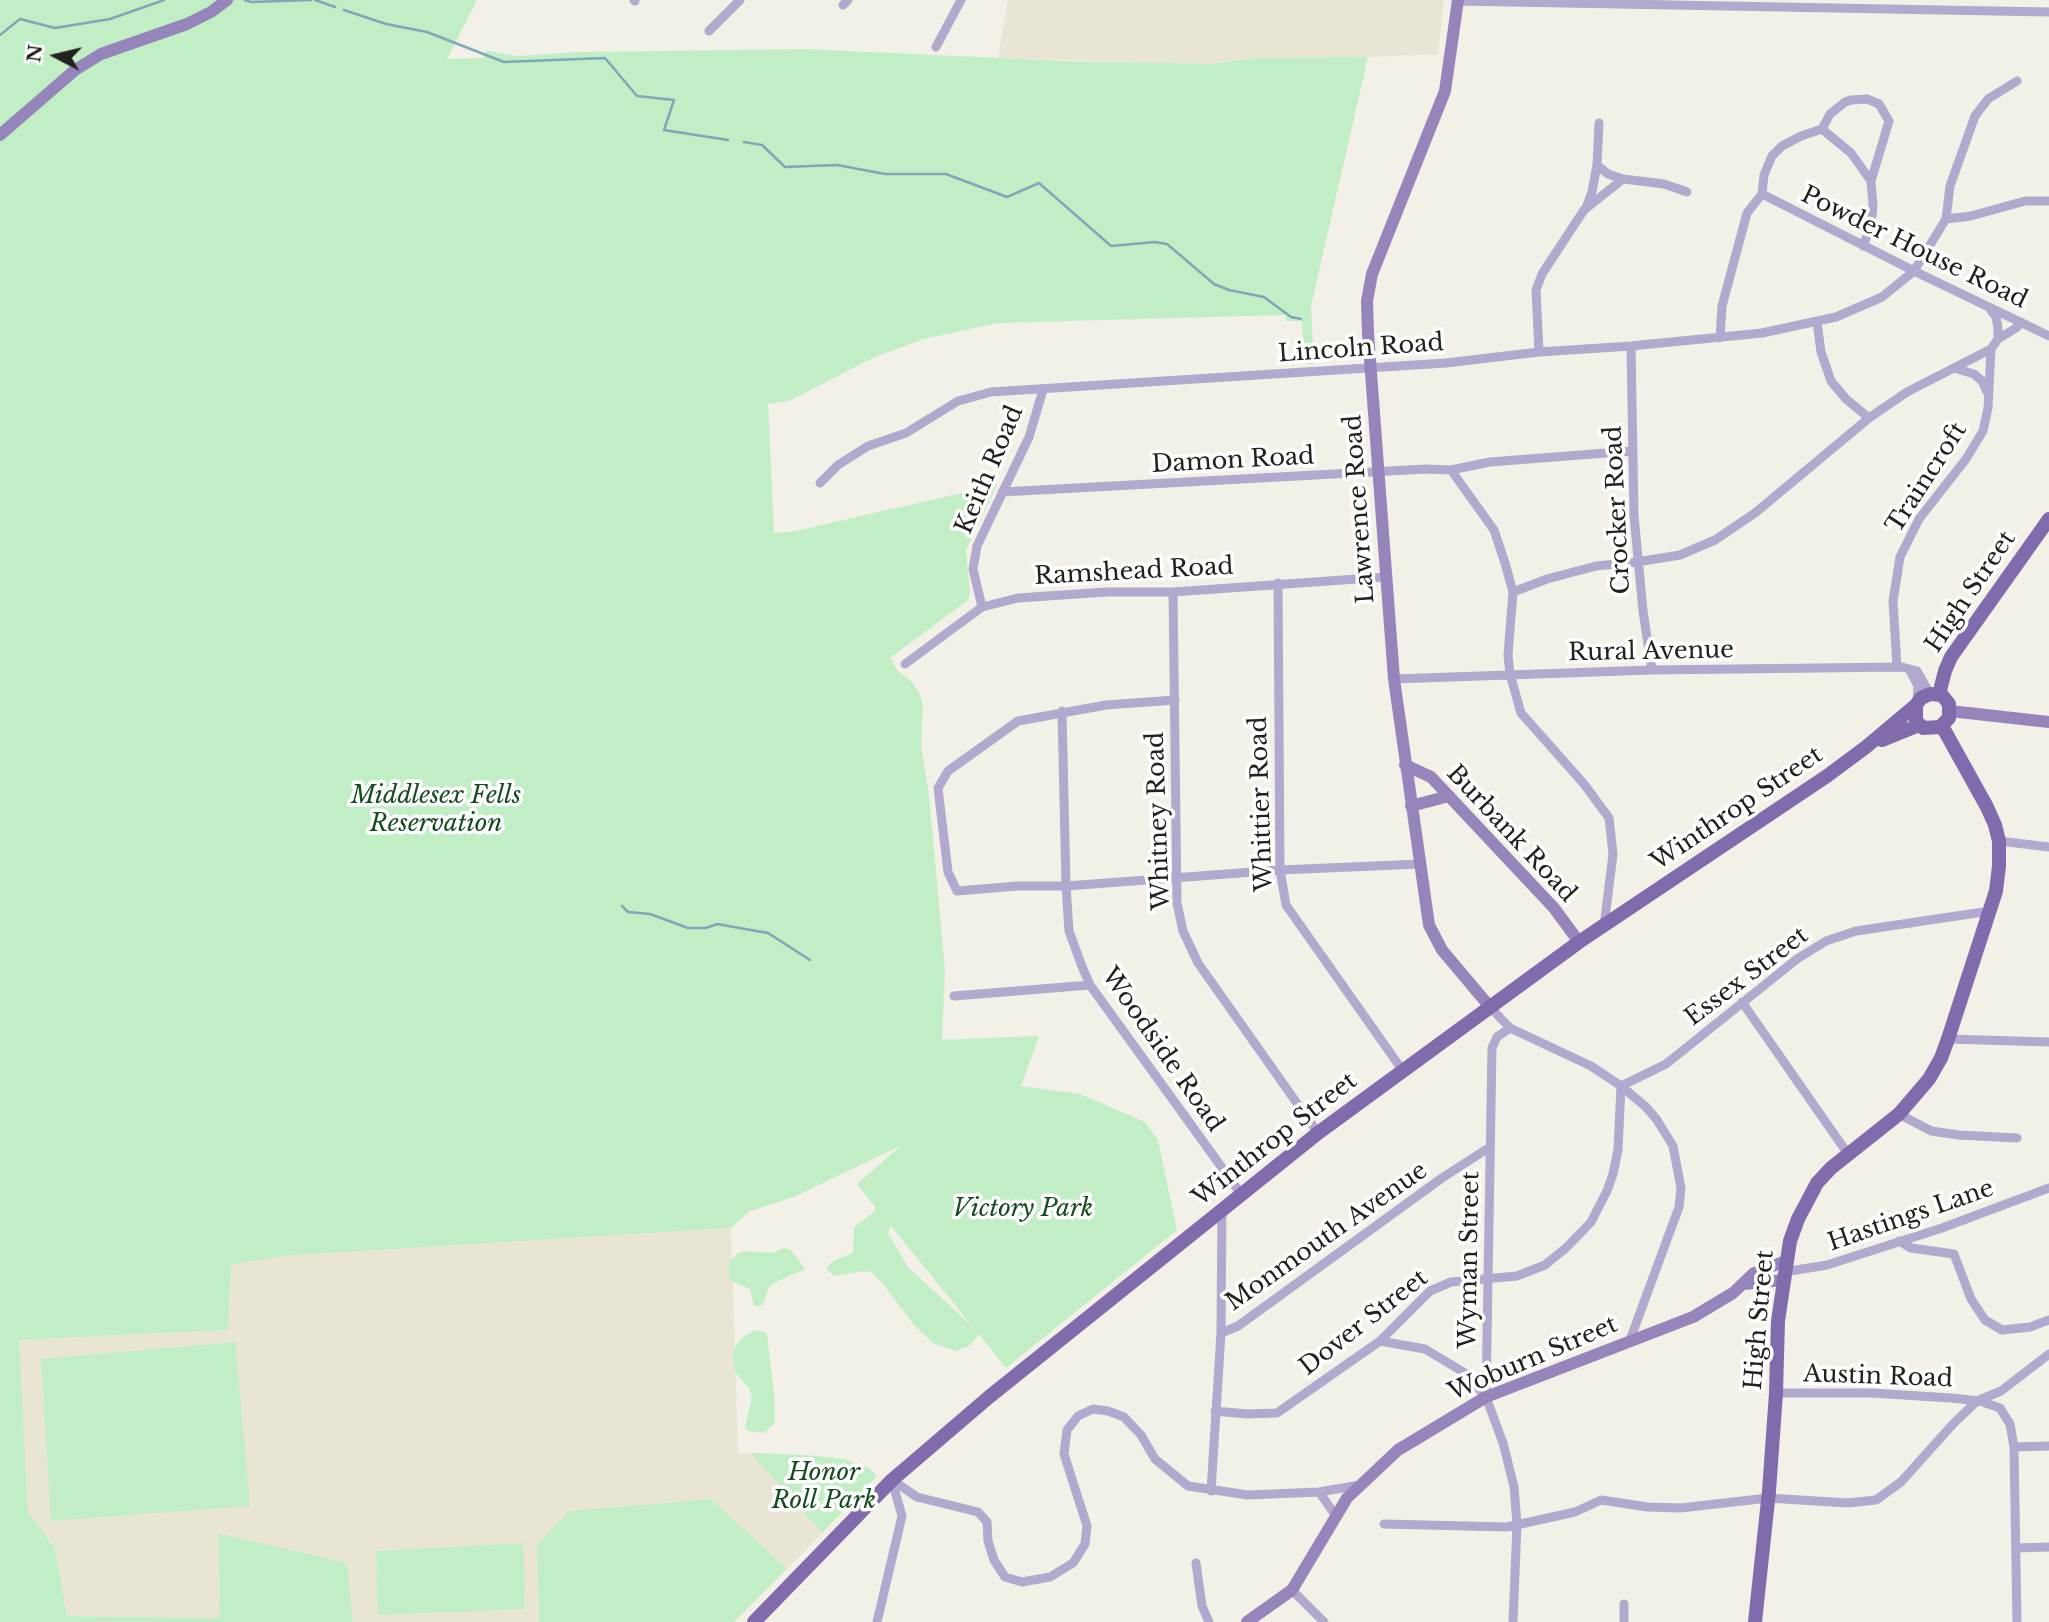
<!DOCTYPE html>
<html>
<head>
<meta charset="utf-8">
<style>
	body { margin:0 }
	#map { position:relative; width:2049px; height:1622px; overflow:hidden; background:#f2f0e7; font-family:"Libre Baskerville",serif }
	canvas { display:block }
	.north { position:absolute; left:21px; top:21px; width:70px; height:70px; -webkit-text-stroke:5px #fff; paint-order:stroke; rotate:277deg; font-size:19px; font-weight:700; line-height:28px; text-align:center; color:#22211e }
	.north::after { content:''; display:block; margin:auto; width:24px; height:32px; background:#22211e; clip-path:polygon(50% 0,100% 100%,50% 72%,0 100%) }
</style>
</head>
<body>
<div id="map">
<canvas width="2049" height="1622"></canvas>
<div class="north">N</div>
</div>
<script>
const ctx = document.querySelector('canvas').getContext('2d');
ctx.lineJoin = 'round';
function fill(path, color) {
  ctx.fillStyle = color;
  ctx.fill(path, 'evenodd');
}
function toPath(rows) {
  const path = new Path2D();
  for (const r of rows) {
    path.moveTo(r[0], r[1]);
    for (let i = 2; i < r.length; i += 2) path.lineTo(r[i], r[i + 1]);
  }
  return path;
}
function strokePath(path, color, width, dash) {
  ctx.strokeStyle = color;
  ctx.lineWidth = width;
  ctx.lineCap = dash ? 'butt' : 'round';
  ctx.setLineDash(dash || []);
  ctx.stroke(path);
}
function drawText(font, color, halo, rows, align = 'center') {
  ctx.font = font + ' "Libre Baskerville",serif';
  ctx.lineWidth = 7;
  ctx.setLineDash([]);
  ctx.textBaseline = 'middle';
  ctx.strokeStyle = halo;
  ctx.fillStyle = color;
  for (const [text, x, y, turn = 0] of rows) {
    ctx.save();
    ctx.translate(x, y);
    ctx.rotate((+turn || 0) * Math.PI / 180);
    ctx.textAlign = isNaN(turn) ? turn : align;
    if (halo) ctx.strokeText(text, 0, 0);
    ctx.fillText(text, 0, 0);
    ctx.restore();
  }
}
const built = toPath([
	[1008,0,1444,0,1438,54,1368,57,1255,58,1210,64,998,58],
	[731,1228,738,1453,751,1453,822,1533,787,1569,711,1499,537,1545,539,1622,353,1622,347,1563,218,1534,221,1618,67,1616,55,1548,28,1512,19,1340,228,1330,231,1265,284,1256]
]);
const green = toPath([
	[0,0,477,0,447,59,484,58,485,51,489,51,516,56,580,52,806,49,1064,61,1210,64,1255,58,1368,57,1311,306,1314,364,1305,364,1302,321,1286,321,1285,315,998,323,923,339,873,358,789,401,768,404,774,533,791,532,997,485,966,550,970,592,968,600,890,658,898,671,913,683,920,694,923,706,921,745,929,796,945,969,942,1040,1039,1036,1021,1086,1080,1094,1145,1122,1158,1140,1177,1230,1006,1368,979,1334,969,1346,955,1351,933,1343,914,1325,883,1284,871,1272,864,1271,835,1276,827,1270,827,1267,833,1261,853,1253,854,1227,874,1212,875,1207,857,1184,902,1145,796,1196,748,1212,731,1228,284,1256,231,1265,228,1330,19,1340,28,1512,55,1548,67,1616,220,1618,218,1533,347,1563,353,1622,0,1622],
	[890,1226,891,1226,973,1327,908,1267,888,1234],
	[784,1248,791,1250,805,1269,776,1282,769,1287,764,1302,761,1306,754,1306,750,1289,733,1282,730,1279,728,1265,738,1253,745,1251,772,1253],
	[756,1330,765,1332,767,1335,774,1392,775,1423,764,1433,748,1431,745,1427,752,1397,749,1388,735,1372,733,1355,735,1347,744,1336],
	[235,1342,250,1506,51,1521,41,1359],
	[751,1453,806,1455,844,1459,869,1468,877,1476,822,1533],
	[711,1499,787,1569,734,1622,539,1622,537,1545,570,1511],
	[523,1543,525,1609,378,1615,376,1551]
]);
const stream = toPath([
	[245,0,251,2,311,0],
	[315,0,335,7],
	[344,10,386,24,427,32,504,62,605,58,637,96,674,100,664,130,728,140],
	[0,35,20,19,55,28,110,19,164,0],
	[744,142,762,145,785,167,837,165,885,174,946,174,1007,197,1039,183,1111,246,1155,242,1167,244,1214,284,1229,290,1264,297,1291,317,1301,319],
	[622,906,628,912,650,914,688,928,706,928,717,924,768,933,810,960]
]);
const street = toPath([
	[634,0,635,1],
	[1457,1,2049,12],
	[843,5,848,0],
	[709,31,740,0],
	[936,47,961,0],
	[1599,123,1597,165,1608,174,1623,179],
	[1822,129,1851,153,1871,181,1873,206,1871,226,1863,246],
	[1762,194,1914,271,2049,336],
	[1762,194,1764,175,1772,156,1782,146,1801,136,1822,129,1830,114,1845,102,1851,100,1867,99,1879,104,1889,121,1871,181],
	[1587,205,1592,192,1597,165],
	[1946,219,1971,216,2025,201,2049,201],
	[1817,322,1821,352,1831,381,1846,399,1869,418,1907,392,1991,349,1998,339,1998,328,1996,317,1990,309],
	[1720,338,1722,306,1747,213,1762,194],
	[1998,339,2016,328,2021,322],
	[1631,346,1634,516,1643,611,1652,670],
	[1539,352,1536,290,1542,274,1584,210,1623,179,1664,184,1687,192],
	[1954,368,1974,374,1982,381,1987,392],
	[1451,470,1494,530,1505,563,1513,592,1508,655,1510,674,1521,713,1584,784,1609,818,1613,854,1604,926],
	[820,483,838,465,868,446,906,433,958,401,991,392,1446,363,1539,352,1631,346,1762,333,1836,317,1882,297,1914,271,1946,219,1950,186,1975,116,1988,99,2017,81],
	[1002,492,1426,469,1451,470,1490,462,1632,451],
	[1278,583,1280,870,1286,905,1403,1071],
	[1173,592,1177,903,1183,931,1198,963,1318,1133],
	[1513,592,1547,579,1596,566,1637,562,1680,555,1715,540,1755,513,1869,418],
	[982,607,973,569,977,546,1029,437,1043,390],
	[905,664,982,607,1018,598,1107,592,1173,592,1385,577],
	[1897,667,1893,601,1900,557,1919,519,1966,459,1983,431,1988,408,1991,349],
	[1909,669,1918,686,1917,702],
	[1394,679,1652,670,1902,667,1917,671,1930,694],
	[1175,700,1106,705,1018,721,948,771,938,788,948,872,957,891,1017,886,1066,886,1280,870,1420,864],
	[1062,711,1066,886,1069,931,1081,964,1090,985,1241,1194],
	[1999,841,2049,847],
	[954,996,1090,985],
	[1742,1002,1848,1154],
	[1490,1007,1510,1028,1591,1066,1621,1086,1646,1107,1657,1120,1673,1146,1681,1188,1679,1207,1630,1340],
	[1510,1028,1497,1037,1492,1048,1486,1397,1503,1443,1514,1487,1517,1524,1513,1622],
	[1948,1039,2049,1042],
	[1899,1114,1931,1131,1959,1135,2017,1138],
	[1899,1241,1911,1248,1954,1254,1971,1299,1985,1320,2002,1330,2030,1327,2049,1320],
	[1784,1272,1827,1265,1942,1228,2049,1188],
	[1221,1333,1238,1326,1442,1178,1490,1147],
	[1380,1341,1425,1349,1465,1373,1486,1397],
	[1776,1393,1872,1393,1951,1398,1980,1401,2000,1408,2010,1424,2014,1447,2017,1622],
	[1215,1411,1247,1414,1277,1413,1380,1341,1430,1291,1451,1282,1517,1276,1545,1265,1567,1247,1591,1222,1607,1191,1613,1174,1618,1150,1621,1086,1666,1064,1797,959,1826,941,1856,931,1990,911],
	[2014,1447,2049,1446],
	[892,1480,917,1497,978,1512,987,1522,988,1541,994,1560,1005,1577,1022,1582,1050,1577,1073,1563,1085,1544,1087,1526,1064,1454,1067,1430,1078,1416,1093,1409,1108,1411,1124,1417,1141,1435,1155,1459,1188,1486,1248,1495,1319,1492,1360,1485],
	[1211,1491,1221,1333,1222,1209],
	[1319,1492,1336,1516],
	[1384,1524,1507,1527,1575,1512,1601,1500,1648,1507,1681,1508,1768,1498,1848,1503,1876,1500,1901,1482,1953,1424,1977,1401,2001,1391,2049,1354],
	[2017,1548,2049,1547],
	[1196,1563,1202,1606,1209,1622],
	[1292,1590,1324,1622],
	[877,1622,902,1516,892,1481],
	[1624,1622,1624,1604]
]);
const secondary = toPath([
	[1458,0,1445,91,1372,274,1367,301,1368,333,1394,679,1429,925,1442,950,1490,1007],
	[0,135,75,70,101,54,187,24,211,12,227,0],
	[1950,711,2049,722],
	[1405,765,1431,777,1554,908,1579,942],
	[1411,806,1449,796],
	[1744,1284,1783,1280],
	[1247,1622,1292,1590,1347,1498,1398,1450,1486,1397,1693,1317,1733,1293,1754,1273,1786,1261]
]);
const primary = toPath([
	[1939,694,1945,671,1951,657,2049,519],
	[1882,740,1919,725],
	[754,1622,892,1480,989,1397,1318,1133,1579,942,1827,776,1866,747,1916,705,1921,698,1930,694,1942,695,1949,704,1949,718,1940,727,1923,728,1916,721,1916,705],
	[1755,1622,1769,1491,1776,1393,1778,1321,1790,1241,1798,1219,1817,1183,1831,1168,1899,1114,1929,1079,1941,1058,1948,1039,1996,891,1999,866,1999,841,1995,825,1987,807,1942,726]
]);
const streetNames = [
	["Powder House Road",1914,248,26],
	["Lincoln Road",1361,349,-4],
	["Damon Road",1233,461,-3],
	["Keith Road",990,470,-67],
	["Traincroft",1927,478,-57],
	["Lawrence Road",1360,509,-94],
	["Crocker Road",1618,510,-93],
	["Ramshead Road",1134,572,-3],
	["High Street",1971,592,-56],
	["Rural Avenue",1651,652,-1],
	["Whittier Road",1262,804,-92],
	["Winthrop Street",1737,809,-34],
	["Whitney Road",1159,821,-92],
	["Burbank Road",1511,834,47],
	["Essex Street",1747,977,-37],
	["Woodside Road",1162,1050,55],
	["Winthrop Street",1275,1140,-38],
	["Hastings Lane",1911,1216,-19],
	["Monmouth Avenue",1327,1237,-35],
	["Wyman Street",1470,1260,-89],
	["High Street",1760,1320,-85],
	["Dover Street",1364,1323,-38],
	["Woburn Street",1533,1359,-23],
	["Austin Road",1878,1377,2]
];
const parkNames = [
	["Middlesex Fells",436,796],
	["Reservation",436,824],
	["Victory Park",1023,1209],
	["Honor",824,1473],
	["Roll Park",824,1501]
];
fill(built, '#e9e5d5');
fill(green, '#c2eec5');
strokePath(stream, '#7ea7ba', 2.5);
strokePath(street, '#b3a8cd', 9);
strokePath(secondary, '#9585bb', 12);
strokePath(primary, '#806bad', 14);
drawText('24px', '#22211e', '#fff', streetNames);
drawText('italic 24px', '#174b20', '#fff', parkNames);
</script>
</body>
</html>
